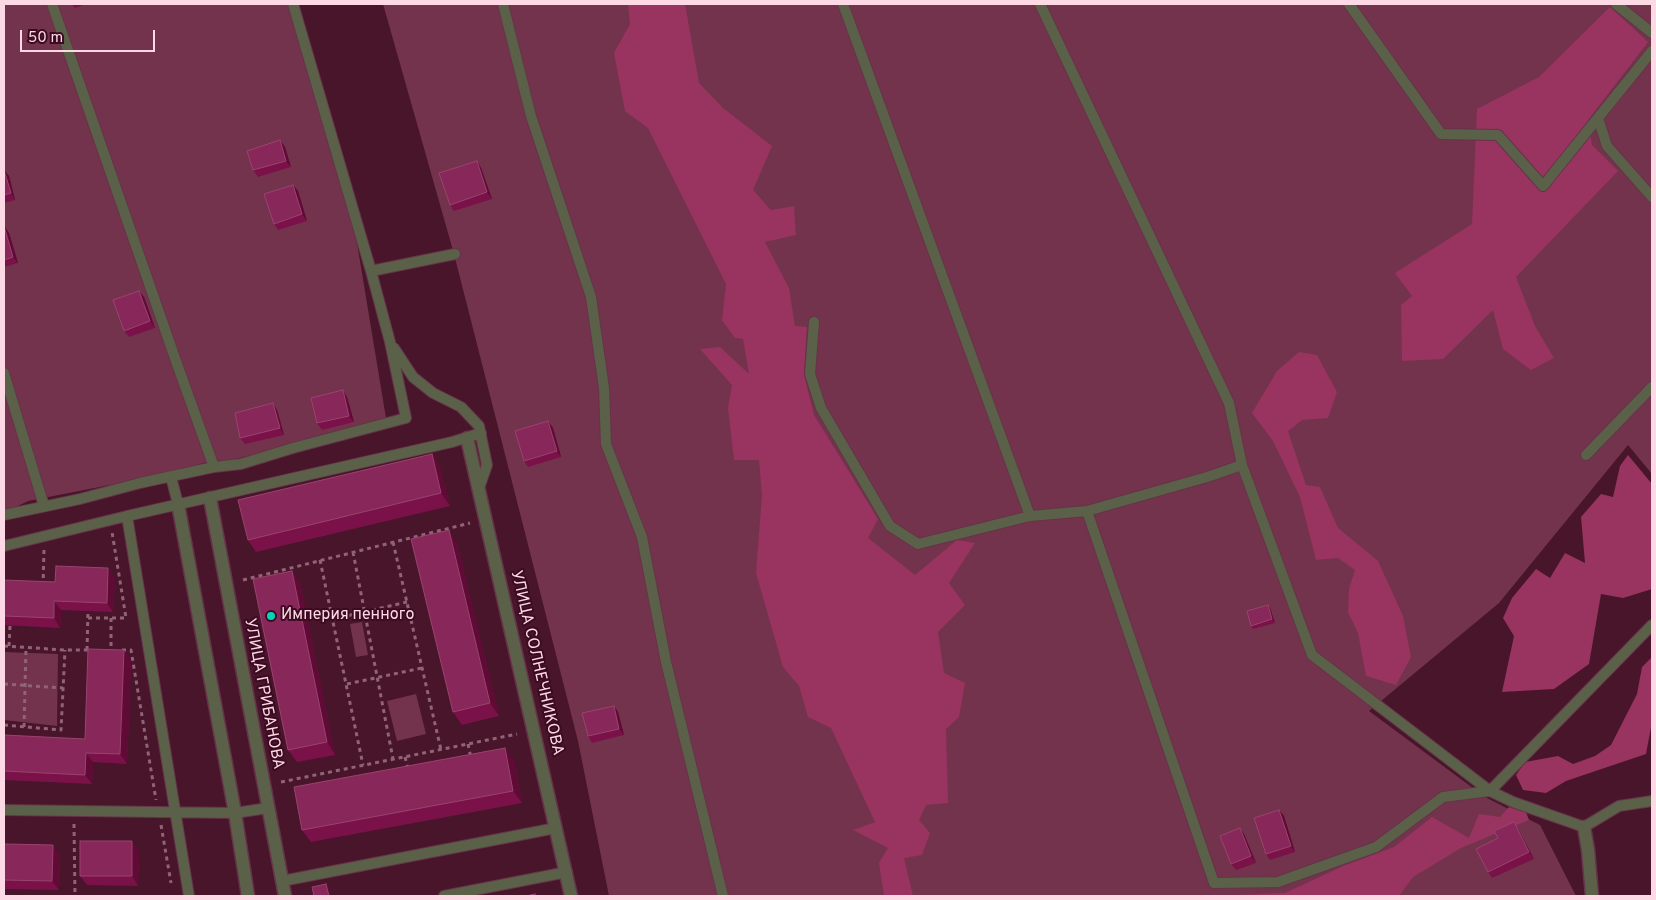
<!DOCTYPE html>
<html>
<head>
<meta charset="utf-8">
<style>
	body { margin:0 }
	#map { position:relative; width:1656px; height:900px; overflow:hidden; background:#48152b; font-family:Overpass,sans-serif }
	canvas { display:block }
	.frame { position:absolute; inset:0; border:5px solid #fcd9e4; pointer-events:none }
	.scale { position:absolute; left:20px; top:30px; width:135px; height:22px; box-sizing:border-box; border:2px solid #fcd9e4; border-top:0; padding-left:6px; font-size:15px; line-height:18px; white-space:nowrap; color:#fcd9e4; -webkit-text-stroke:4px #3c0a21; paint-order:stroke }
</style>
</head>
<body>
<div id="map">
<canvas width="1656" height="900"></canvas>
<div class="frame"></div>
<div class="scale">50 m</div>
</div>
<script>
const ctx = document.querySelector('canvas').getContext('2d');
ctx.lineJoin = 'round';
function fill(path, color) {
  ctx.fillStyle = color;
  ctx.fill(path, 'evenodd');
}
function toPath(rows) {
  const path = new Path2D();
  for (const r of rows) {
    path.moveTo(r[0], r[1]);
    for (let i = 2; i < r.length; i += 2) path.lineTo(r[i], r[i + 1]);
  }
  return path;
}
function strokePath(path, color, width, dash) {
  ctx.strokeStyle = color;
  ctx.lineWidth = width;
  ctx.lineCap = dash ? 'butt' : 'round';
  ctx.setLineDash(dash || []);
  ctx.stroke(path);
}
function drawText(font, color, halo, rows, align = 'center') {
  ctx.font = font + ' Overpass,sans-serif';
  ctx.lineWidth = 4;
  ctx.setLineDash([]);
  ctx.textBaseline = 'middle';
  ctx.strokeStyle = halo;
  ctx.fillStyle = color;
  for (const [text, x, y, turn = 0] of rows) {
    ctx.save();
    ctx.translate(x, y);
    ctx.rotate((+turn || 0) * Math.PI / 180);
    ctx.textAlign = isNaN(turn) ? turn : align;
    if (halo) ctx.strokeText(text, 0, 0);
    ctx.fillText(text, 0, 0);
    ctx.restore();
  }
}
const green = toPath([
	[4,4,289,4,355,231,386,418,240,458,225,461,214,460,166,474,28,501,4,513],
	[383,4,1652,4,1652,474,1628,445,1499,603,1369,711,1485,797,1540,825,1576,896,609,896,578,741,454,254],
	[362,622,368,655,356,657,350,624],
	[4,652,58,654,57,726,4,720],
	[416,694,426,734,397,741,387,701]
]);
const forest = toPath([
	[628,4,685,4,699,83,723,108,772,146,753,190,771,210,794,206,796,235,765,242,789,288,795,326,807,327,804,375,814,415,878,519,868,538,915,575,957,540,975,543,949,583,965,605,938,632,944,673,965,683,959,717,946,729,948,803,926,805,919,820,930,833,922,855,904,858,913,896,884,896,879,863,888,848,853,830,875,822,831,728,808,717,799,686,783,667,756,573,762,495,759,460,734,460,728,408,732,385,700,349,720,347,749,374,743,339,735,338,722,320,726,284,648,128,625,111,614,53,630,24],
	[1610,7,1648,42,1588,120,1592,145,1618,171,1516,277,1535,326,1554,358,1531,370,1503,349,1493,310,1443,359,1402,361,1401,305,1412,296,1395,273,1472,224,1477,109,1539,77],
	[1299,352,1317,355,1337,392,1328,418,1302,420,1288,431,1306,485,1320,487,1338,528,1378,561,1403,616,1411,657,1396,685,1366,676,1358,633,1348,612,1349,589,1355,570,1338,558,1316,560,1300,497,1273,441,1252,413,1277,371],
	[1628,455,1652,484,1652,589,1623,598,1601,594,1589,664,1554,689,1502,692,1514,636,1503,618,1512,598,1536,569,1550,578,1565,553,1585,563,1581,517,1601,494,1613,497,1620,466],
	[1652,657,1652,722,1646,754,1566,781,1546,793,1523,790,1516,775,1525,762,1558,756,1573,764,1595,756,1611,745,1637,694,1642,667],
	[1509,807,1526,812,1529,820,1461,848,1413,877,1399,896,1212,896,1285,893,1343,866,1394,847,1432,817,1469,838,1479,814,1500,817]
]);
const path = toPath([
	[393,542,441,750],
	[353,552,393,759],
	[320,560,363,765],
	[243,580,470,523],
	[43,586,44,549],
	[88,618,126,618,112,532],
	[111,618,111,650],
	[333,619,407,602],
	[4,646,65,650,90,650],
	[9,646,10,626],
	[87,650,88,611],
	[122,650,131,650,156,800],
	[4,684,63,688],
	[347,684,422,668],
	[4,725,61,730,65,650],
	[24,727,26,648],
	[468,744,471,758],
	[405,757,408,769],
	[281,782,517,734],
	[74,824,75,896],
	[161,825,171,883]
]);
const service = toPath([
	[52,4,177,364,214,467,241,464,293,448,406,418,390,342,371,271,293,4],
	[503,4,531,116,591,297,604,388,606,444,642,537,666,662,723,896],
	[843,4,1030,516],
	[1040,4,1229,403,1242,465,1312,655,1490,791,1513,802,1584,827,1619,806,1652,801],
	[1349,4,1441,134,1498,135,1543,186,1652,51],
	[1616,4,1652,33],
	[1598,118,1607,146,1652,197],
	[371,271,455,254],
	[814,322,810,374,821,408,890,526,918,544,1030,516,1087,511,1207,477,1242,465],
	[394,348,413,377,433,393,461,407,479,426,487,465,479,488],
	[4,373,44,506],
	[1586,455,1652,387],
	[171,477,178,504],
	[1087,511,1214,883,1278,882,1376,847,1443,797,1490,791,1652,625],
	[4,515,80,499,140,483,214,467],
	[4,546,127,516],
	[4,810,235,813,268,808],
	[282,881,556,828],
	[189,896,127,516,452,442,481,433],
	[444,896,567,872]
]);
const minor = toPath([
	[467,438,571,896],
	[210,498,285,896],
	[178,504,235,813,248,896],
	[1584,827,1588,850,1592,896]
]);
const wall = toPath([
	[72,4,86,4,75,8],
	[285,147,291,167,258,177,253,170],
	[477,161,481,168,492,199,454,211,450,205],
	[4,170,9,176,15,200,4,203],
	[293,185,298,191,307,221,278,230,274,224],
	[4,226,9,233,18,263,4,267],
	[144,297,155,328,129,337,124,331],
	[347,397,354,422,322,430,317,423],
	[277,410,284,435,245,444,240,438],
	[548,421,553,428,561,457,528,467,524,461],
	[432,454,440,467,450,506,256,552,248,540],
	[457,543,499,716,462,725,453,712],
	[115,578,113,612,61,610,60,628,4,625,4,580,55,582],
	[300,583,335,755,297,762,288,750],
	[1270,608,1275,623,1253,629,1251,626],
	[131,660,127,764,93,762,92,784,4,780,4,735,85,739],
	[614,706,618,712,624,735,592,743,588,736],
	[514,760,522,803,311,842,302,830],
	[1279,810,1284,816,1295,852,1270,860,1266,854],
	[1518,829,1534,859,1492,878,1488,872,1498,838],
	[1244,834,1256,863,1236,870,1231,864],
	[4,844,60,854,59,890,4,889],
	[139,851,138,886,87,885,80,876]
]);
const shadedWall = toPath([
	[280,140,285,147,291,167,286,161],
	[477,161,481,168,492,199,487,192],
	[4,170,9,176,15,200,11,193],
	[293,185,298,191,307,221,302,214],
	[4,226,9,233,18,263,13,257],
	[139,291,144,297,155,328,150,321],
	[343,390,347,397,354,422,349,416],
	[273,403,277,410,284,435,280,428],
	[548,421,553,428,561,457,557,451],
	[432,454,440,467,450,506,441,493],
	[449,530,457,543,499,716,490,703],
	[108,568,115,578,113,612,107,603],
	[292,571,300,583,335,755,327,742],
	[54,601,61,610,60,628,54,618],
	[1268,605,1270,608,1275,623,1272,619],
	[124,650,131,660,127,764,120,754],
	[614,706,618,712,624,735,619,729],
	[505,748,514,760,522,803,513,791],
	[86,753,93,762,92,784,85,775],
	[1279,810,1284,816,1295,852,1291,846],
	[1514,822,1518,829,1534,859,1529,852],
	[1240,828,1244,834,1256,863,1251,856],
	[132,841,139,851,138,886,132,876],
	[53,845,60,854,59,890,52,881],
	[326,884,329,887,330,896,329,896]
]);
const building = toPath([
	[280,140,286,161,253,170,247,151,280,140],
	[477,161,487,192,450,205,439,173,477,161],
	[4,170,11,193,4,195,4,170],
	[293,185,302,214,274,224,264,194,293,185],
	[4,226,13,257,4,260,4,226],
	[139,291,150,321,124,331,113,300,139,291],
	[343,390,349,416,317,423,311,398,343,390],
	[273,403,280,428,240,438,235,413,273,403],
	[548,421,557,451,524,461,515,431,548,421],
	[432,454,441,493,248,540,238,500,432,454],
	[449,530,490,703,453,712,411,539,449,530],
	[56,566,108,568,107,603,54,601,54,618,4,616,4,580,55,582,56,566],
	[292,571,327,742,288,750,253,579,292,571],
	[1268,605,1272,619,1251,626,1247,611,1268,605],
	[88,649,124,650,120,754,86,753,85,775,4,771,4,735,85,739,88,649],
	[614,706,619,729,588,736,582,713,614,706],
	[505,748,513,791,302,830,294,787,505,748],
	[1279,810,1291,846,1266,854,1254,818,1279,810],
	[1514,822,1529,852,1488,872,1476,849,1498,838,1494,831,1514,822],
	[1240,828,1251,856,1231,864,1220,836,1240,828],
	[80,841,132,841,132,876,80,876,80,841],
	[4,844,53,845,52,881,4,880,4,844],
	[326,884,329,896,314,896,312,887,326,884],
	[535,894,535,896,526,896,535,894]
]);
const markers = [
	[271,616,5,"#03d5b6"]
];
const poiNames = [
	["Империя пенного",281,616]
];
const streetNames = [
	["УЛИЦА СОЛНЕЧНИКОВА",536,663,77],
	["УЛИЦА ГРИБАНОВА",263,694,79]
];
fill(green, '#73334c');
fill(forest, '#99335f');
strokePath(service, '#653449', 12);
strokePath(minor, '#653449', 15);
strokePath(path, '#906476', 3, [4, 4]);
strokePath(service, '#5b6048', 10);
strokePath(minor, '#5b6048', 12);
fill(wall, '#7a1249');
fill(shadedWall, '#600a36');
fill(building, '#882759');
strokePath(building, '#9a436f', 1);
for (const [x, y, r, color] of markers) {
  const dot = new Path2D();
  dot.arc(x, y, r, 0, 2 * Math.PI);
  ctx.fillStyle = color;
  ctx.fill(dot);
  strokePath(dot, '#3c0a21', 2);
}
drawText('16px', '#fcd9e4', '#3c0a21', poiNames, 'left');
drawText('16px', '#fcd9e4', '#3c0a21', streetNames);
</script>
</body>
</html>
